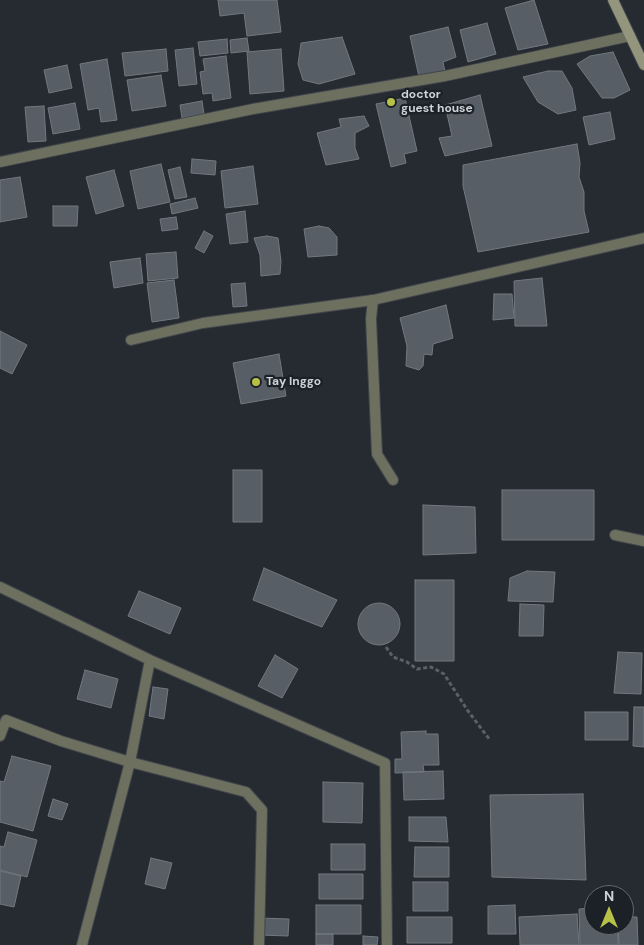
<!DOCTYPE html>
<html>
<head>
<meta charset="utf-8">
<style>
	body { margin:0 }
	#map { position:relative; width:644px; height:945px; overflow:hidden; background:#252b31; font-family:"DM Sans",sans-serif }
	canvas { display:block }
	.north { position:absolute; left:584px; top:885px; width:50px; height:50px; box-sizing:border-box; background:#1b2127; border:1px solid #63686d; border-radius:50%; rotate:0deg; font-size:14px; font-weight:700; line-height:20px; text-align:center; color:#ced2d6 }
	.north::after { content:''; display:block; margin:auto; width:18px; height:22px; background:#b8c147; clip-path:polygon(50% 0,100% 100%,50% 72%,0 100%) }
</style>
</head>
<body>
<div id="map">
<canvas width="644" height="945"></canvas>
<div class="north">N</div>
</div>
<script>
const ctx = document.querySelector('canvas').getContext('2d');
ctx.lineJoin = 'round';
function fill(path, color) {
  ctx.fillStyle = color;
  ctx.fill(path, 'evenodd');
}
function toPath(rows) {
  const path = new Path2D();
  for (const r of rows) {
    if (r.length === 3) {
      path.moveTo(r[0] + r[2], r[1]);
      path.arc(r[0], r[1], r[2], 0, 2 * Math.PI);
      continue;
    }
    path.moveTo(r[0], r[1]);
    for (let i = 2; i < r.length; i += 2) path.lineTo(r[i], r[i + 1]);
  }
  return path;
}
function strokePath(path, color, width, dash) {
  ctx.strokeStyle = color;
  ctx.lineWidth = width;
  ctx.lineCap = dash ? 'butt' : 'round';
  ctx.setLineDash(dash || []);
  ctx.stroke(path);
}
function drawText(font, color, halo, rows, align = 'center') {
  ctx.font = font + ' "DM Sans",sans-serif';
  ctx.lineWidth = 4.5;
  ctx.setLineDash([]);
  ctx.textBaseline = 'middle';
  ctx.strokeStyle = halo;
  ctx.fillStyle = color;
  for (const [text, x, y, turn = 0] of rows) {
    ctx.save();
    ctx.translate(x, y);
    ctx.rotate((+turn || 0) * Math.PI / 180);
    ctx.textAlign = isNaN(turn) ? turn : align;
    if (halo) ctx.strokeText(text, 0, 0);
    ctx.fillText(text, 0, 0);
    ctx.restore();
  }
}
const building = toPath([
	[218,0,277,0,281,32,247,36,244,13,220,16,218,0],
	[534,0,548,44,518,50,505,8,534,0],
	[487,23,496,54,468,62,460,30,487,23],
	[448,27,456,57,443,62,445,72,419,77,410,36,448,27],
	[342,37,355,74,319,84,303,80,298,64,301,43,342,37],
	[247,38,249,51,231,53,230,40,247,38],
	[227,39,228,53,200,56,198,42,227,39],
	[193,48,197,84,179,86,175,50,193,48],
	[166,49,168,71,125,76,122,53,166,49],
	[281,49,284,91,250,94,247,52,281,49],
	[613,52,630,90,614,98,602,98,577,64,590,56,613,52],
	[226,56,231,98,213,101,212,93,203,94,200,72,205,71,203,59,226,56],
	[107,59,117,120,101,122,99,108,88,110,80,64,107,59],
	[67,65,72,88,49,93,44,70,67,65],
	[548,71,562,71,572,88,576,110,558,114,538,102,523,77,548,71],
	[161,75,166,106,132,111,127,80,161,75],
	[480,95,492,146,445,156,439,138,452,136,445,105,480,95],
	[405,98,417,151,404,154,406,163,391,167,376,104,405,98],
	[202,101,204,114,182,118,180,105,202,101],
	[75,103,80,129,53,134,48,108,75,103],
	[44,106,46,141,28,142,25,107,44,106],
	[610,112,615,139,589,145,583,117,610,112],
	[364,116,369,126,355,133,355,148,359,159,326,165,317,133,341,127,339,119,364,116],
	[577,144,580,163,579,177,584,192,584,211,589,232,478,252,463,186,463,165,577,144],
	[192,159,216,161,215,175,191,173,192,159],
	[161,164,170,202,138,209,130,171,161,164],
	[253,166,258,204,225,208,221,171,253,166],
	[180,167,187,197,175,199,168,170,180,167],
	[114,170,124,206,96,214,86,177,114,170],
	[20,177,27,217,0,222,0,180,20,177],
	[195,198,198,208,172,214,170,204,195,198],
	[53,206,78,206,77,226,53,226,53,206],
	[245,211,248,242,230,244,226,214,245,211],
	[176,217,178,229,162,231,160,219,176,217],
	[319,226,329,228,337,237,337,255,308,257,304,229,319,226],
	[204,231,213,236,204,253,195,248,204,231],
	[267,236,278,238,281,261,280,274,261,276,260,255,254,238,267,236],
	[176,252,178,278,148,281,146,254,176,252],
	[140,258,143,283,114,288,110,262,140,258],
	[542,278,547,326,515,326,514,281,542,278],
	[174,280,179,318,152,322,147,283,174,280],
	[245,283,247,306,233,307,231,284,245,283],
	[494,294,512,294,514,318,493,320,494,294],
	[446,305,453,338,433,344,432,355,424,354,423,366,419,370,406,366,407,346,400,318,446,305],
	[0,331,27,345,12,374,0,368,0,331],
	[279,354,286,396,241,404,233,363,279,354],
	[233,470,262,470,262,522,233,522,233,470],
	[502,490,594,490,594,540,502,540,502,490],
	[423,505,475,507,476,553,423,555,423,505],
	[264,568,337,600,322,627,253,600,264,568],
	[527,571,555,572,553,602,508,601,510,578,527,571],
	[415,580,454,580,454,661,415,661,415,580],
	[139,591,181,608,170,634,128,616,139,591],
	[379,624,21],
	[520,604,544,605,543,636,519,636,520,604],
	[618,652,642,653,641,694,614,693,618,652],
	[275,655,298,669,282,698,258,686,275,655],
	[85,670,118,679,111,708,77,699,85,670],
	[153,687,168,689,164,719,149,716,153,687],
	[634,707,644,707,644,747,633,746,634,707],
	[585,712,628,712,628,740,585,740,585,712],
	[426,731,426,734,438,734,439,765,423,765,424,772,395,773,395,759,402,759,401,732,426,731],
	[12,756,51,766,33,831,0,822,0,781,4,782,12,756],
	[443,771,444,799,404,800,403,772,443,771],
	[323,782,363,783,362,823,323,822,323,782],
	[583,794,586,880,492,877,490,795,583,794],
	[53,799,68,804,62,820,48,816,53,799],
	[409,817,446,817,448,842,409,841,409,817],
	[8,832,37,840,27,877,0,870,0,846,4,847,8,832],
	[331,844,365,844,365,870,331,870,331,844],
	[415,847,449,847,449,877,414,877,415,847],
	[151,858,172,863,165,889,145,884,151,858],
	[0,871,21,876,14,907,0,904,0,871],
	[319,874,363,874,363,899,319,899,319,874],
	[413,882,448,882,448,911,413,911,413,882],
	[316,905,361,905,361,934,316,934,316,905],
	[515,905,516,934,488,934,488,906,515,905],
	[594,908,594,925,618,925,618,945,580,945,579,909,594,908],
	[577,914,579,945,520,945,519,917,577,914],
	[407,917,452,917,452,943,407,943,407,917],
	[624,917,637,917,638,945,619,945,618,925,624,925,624,917],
	[260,918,289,919,288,936,260,935,260,918],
	[316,934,333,934,333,945,316,945,316,934],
	[363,936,378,937,377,945,363,945,363,936]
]);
const path = toPath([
	[386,647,393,657,407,662,417,669,431,667,444,674,468,711,490,740]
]);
const lane = toPath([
	[373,300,371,319,377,454,393,480],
	[615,535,644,541]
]);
const street = toPath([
	[0,162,253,109,445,76,630,36],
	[131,340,203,323,373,300,644,238],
	[0,587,150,660,385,763,387,945],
	[150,660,130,762,246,792,262,810,259,945],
	[0,736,6,720,61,741,130,762,82,945]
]);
const secondary = toPath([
	[613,0,644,65]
]);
const markers = [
	[391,102,5,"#b8c147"],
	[256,382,5,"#b8c147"]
];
const poiNames = [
	["doctor",401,95],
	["guest house",401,109],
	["Tay Inggo",266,382]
];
fill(building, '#585e66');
strokePath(building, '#717880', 1);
strokePath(lane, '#40464b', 12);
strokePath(street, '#40464b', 12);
strokePath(secondary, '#40464b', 12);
strokePath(path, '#5a6065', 3, [4, 2.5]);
strokePath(lane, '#6d6f5f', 10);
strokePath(street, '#6d6f5f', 10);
strokePath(secondary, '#93967c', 10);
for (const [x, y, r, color] of markers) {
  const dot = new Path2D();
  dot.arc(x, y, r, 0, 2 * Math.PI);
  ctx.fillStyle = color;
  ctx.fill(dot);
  strokePath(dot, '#1b2127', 2);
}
drawText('bold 12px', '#ced2d6', '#1b2127', poiNames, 'left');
</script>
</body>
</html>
